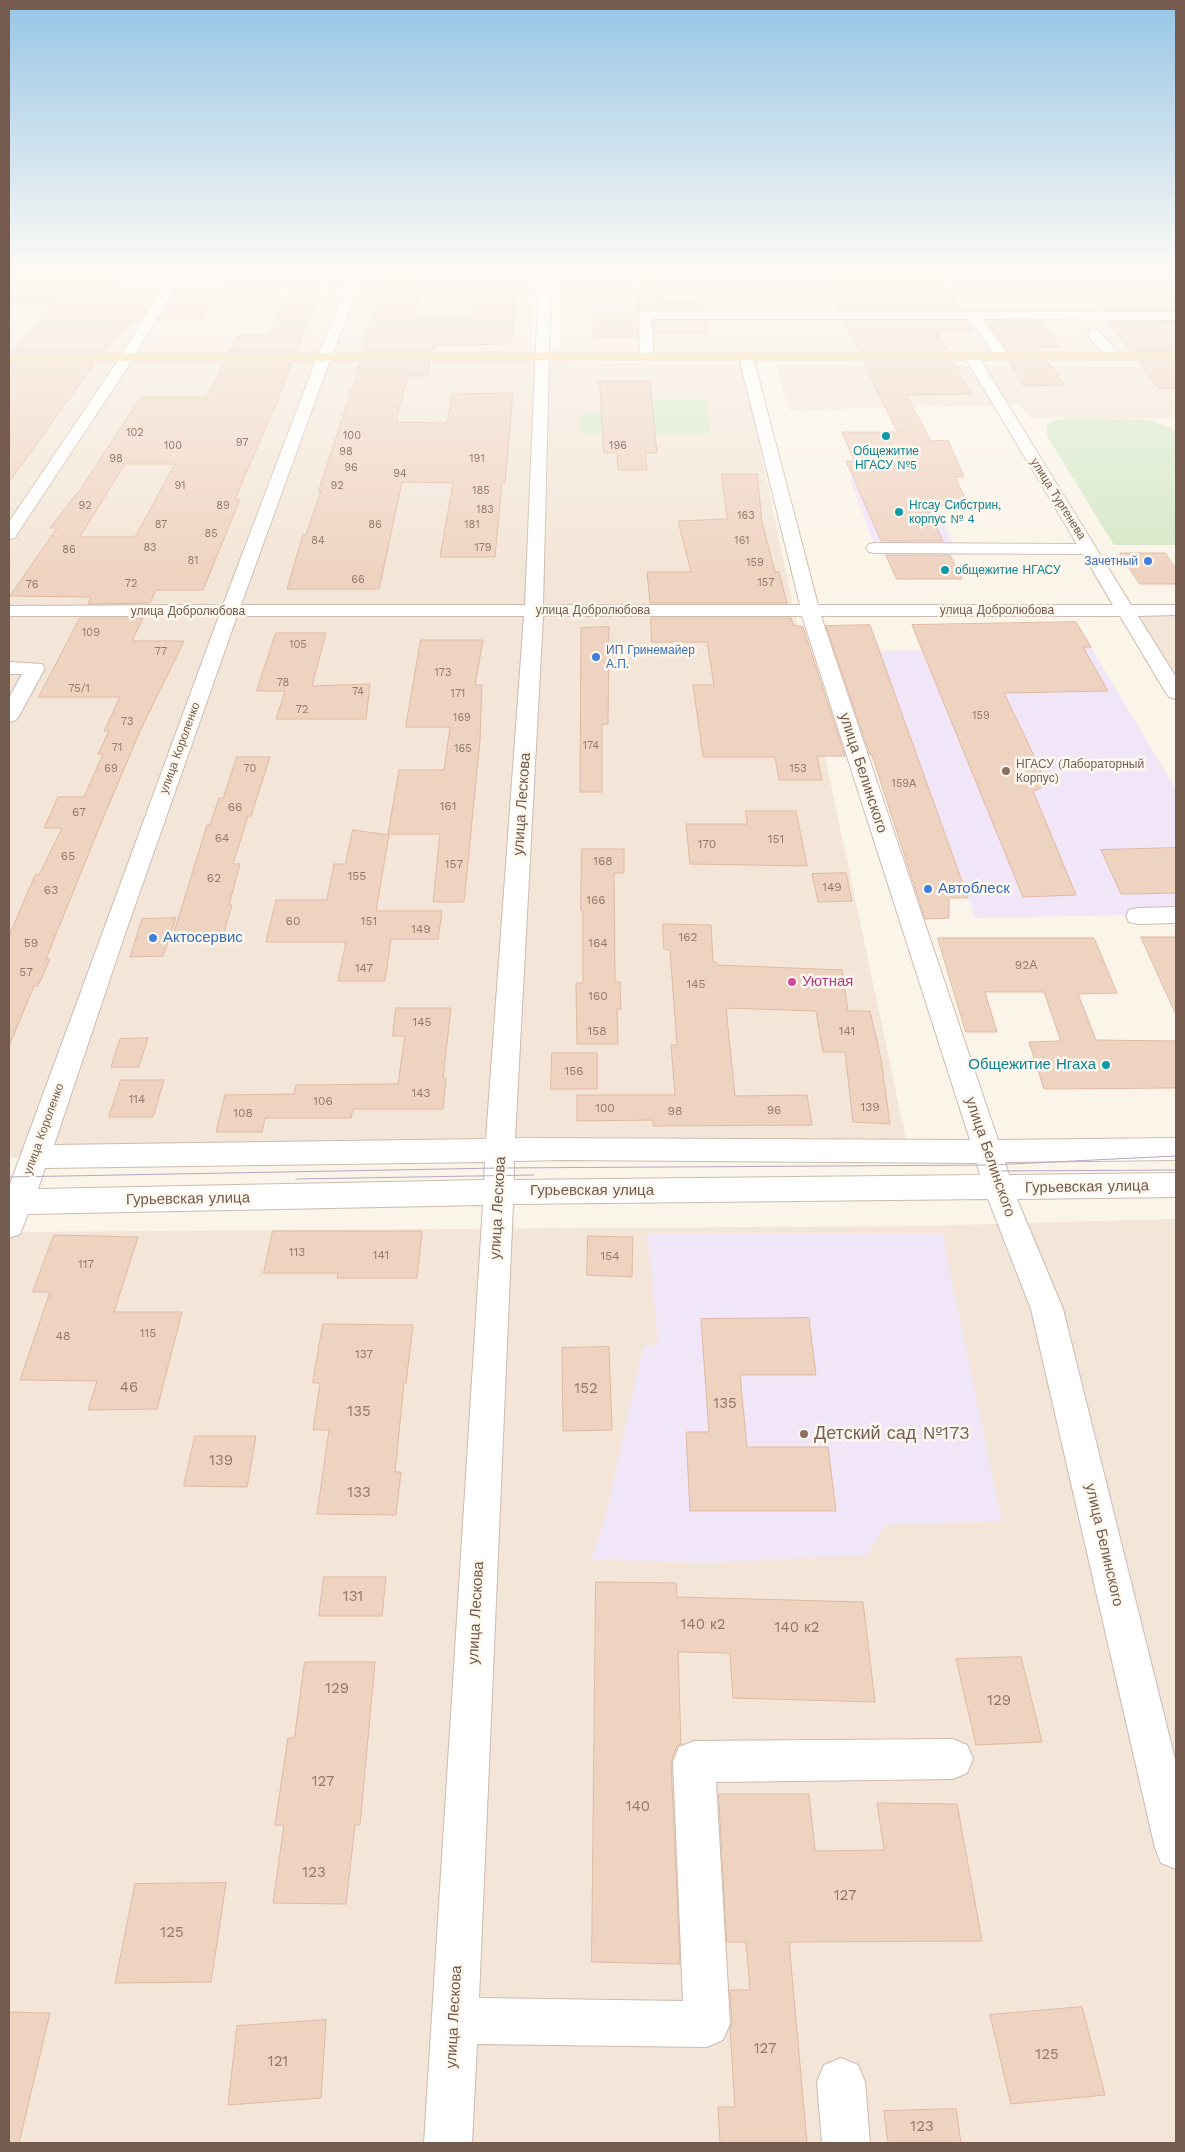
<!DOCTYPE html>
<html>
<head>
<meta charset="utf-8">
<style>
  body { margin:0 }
  #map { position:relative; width:1185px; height:2152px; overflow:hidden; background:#fbf4e8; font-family:"Work Sans",sans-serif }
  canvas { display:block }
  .frame { position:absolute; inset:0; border:10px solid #745b4d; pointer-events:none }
</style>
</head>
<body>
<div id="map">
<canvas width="1185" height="2152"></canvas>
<div class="frame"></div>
</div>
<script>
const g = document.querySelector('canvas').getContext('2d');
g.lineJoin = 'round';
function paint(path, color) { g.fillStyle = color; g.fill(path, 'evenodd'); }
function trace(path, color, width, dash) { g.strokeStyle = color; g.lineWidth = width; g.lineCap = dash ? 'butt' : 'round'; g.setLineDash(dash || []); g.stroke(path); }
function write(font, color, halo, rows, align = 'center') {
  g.font = font + ' "Work Sans",sans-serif'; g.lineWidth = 5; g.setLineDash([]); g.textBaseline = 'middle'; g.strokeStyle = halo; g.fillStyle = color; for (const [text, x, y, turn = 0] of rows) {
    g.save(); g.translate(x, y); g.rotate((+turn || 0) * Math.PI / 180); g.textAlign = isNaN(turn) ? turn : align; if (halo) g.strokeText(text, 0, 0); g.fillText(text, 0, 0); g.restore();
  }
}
paint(new Path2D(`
  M9,273H536L530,362L742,364L910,1158H9Z
  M560,273H1176V350H560Z
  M776,365L1176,366V419L1030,418L1020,405L789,410Z
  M1176,609V693L1126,610Z
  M1176,1219V2143H9V1232L924,1226Z`), '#f3e5d7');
paint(new Path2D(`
  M849,477H926L955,548H875Z
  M1091,647L1176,790V914L975,918L879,651Z
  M647,1233H942L1002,1521L885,1525L867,1555L704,1563L591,1559L604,1522L643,1347L658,1344Z`), '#f1e5f8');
paint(new Path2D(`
  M650,400H705L711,433L581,434V414L651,413Z
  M1070,418L1150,420L1176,430V545H1114L1047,436V426L1051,421Z`), '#d5e8c7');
const building = new Path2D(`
  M65,273H122L114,284H162L141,320H135L104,351H13L54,303H9V287L21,274Z
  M635,273H659L663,303L705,304V309H645L638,313Z
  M388,275H424L412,317H471L477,288H517L511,344L434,345L433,351H364L366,345H363Z
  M822,275H941L960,310L838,309Z
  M294,281H325L296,351H230L237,336H266Z
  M179,284H222L201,320H158Z
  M1086,290H1176V310H1103Z
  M593,313H636L638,337H594Z
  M653,321H707L708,333H654Z
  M844,321H966L972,332H936L946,350H859Z
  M1113,322H1176V350H1130L1109,323H1115Z
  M988,323H1041L1060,347H1037L1039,350H1007Z
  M864,362H953L971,394L906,395L931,441L948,440L964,477H955L969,506H926L943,541H881L846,461H854L842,432H897Z
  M1009,362H1048L1064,385L1024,386Z
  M1139,362H1176V388H1159Z
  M9,363H95L9,482Z
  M224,363H291L283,387L235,499H240L203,590H156L150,603L88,604L91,597L10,596L57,528H50L82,487L141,397H206ZM125,464H175L135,537H80Z
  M361,363H430L427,376H407L396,422L447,423L453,394L513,393L505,483H502L495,557H440L453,483L402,482L379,589H287L303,535H306L321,491H319Z
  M600,381H650L657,453H645L647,470H618L617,453H604Z
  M722,474H757L762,522L775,572H779L787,603H650L647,572H691L678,521L727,519Z
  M1120,553H1165L1176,569V584H1140Z
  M886,555H950L962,579H897Z
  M80,618H143L132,641H184L140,731L99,828L46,959H50L38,986H34L9,1046V936L35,875H39L62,828H44L58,797H84L103,754H98L109,731H104L120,697H39Z
  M651,618H791L793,625L803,627L845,756H817L822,780H779L775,757H703L693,685H714L707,642H652Z
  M1076,622L1091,647H1083L1108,691L1004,693L1048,785L1033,791L1076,895L1023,897L912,625Z
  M870,625L968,898H949V918L925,919L872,755H870L826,626Z
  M609,627L608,724H602V792H580L581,628Z
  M276,633H326L312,686L370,684L366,719H276L285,691H257Z
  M421,640H483L475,685H482L480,740L464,902H433L440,834H388L399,770H444L450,727H406Z
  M237,757H270L251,816H248L233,864H240L229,905H232L222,939H172L207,825H210L219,798H223Z
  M746,811H796L807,866L690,864L686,824H747Z
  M353,830L389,835L376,911H442L438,939H391L385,981H338L346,942H266L276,900H327L334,864H345Z
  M1176,848V893L1128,894H1121L1101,850Z
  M582,849H624V873H614L615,982H620L621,1009H617L618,1044H577L576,983H583V910H581Z
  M846,873L852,901L818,902L812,874Z
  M176,918L163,956L130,957L142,919Z
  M663,924L711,925L713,962H716L717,965L842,970L848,1011H870L881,1059L890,1124L853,1122L845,1052H823L816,1011L726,1008L735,1096L807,1095L812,1125L653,1126V1120L577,1121V1095H675L671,1045H677L670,950L664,949Z
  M1141,937H1176V1014Z
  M938,938H1094L1117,993L1078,994L1096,1040L1176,1041V1088L1044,1089L1029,1042L1061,1041L1044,992H985L997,1032H966Z
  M396,1008H451L443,1078H446L443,1109H353L351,1118H265L262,1132H216L225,1095L294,1094L296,1085L398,1084L405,1036H393Z
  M148,1038L139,1067H111L120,1039Z
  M552,1053H597V1089H551Z
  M121,1080H164L153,1117H109Z
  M273,1231H422L417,1278H337L338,1273H264Z
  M54,1235L138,1237L114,1312H182L157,1409L88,1410L97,1381L20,1380L50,1292H33Z
  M588,1236L633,1237L632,1277L587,1275Z
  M809,1318L816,1375H740L747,1447H828L836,1511H690L686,1432H709L701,1319Z
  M323,1324L413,1325L406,1383H404L395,1472H401L396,1515L317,1514L329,1430H313L320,1383H313Z
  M609,1347L612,1430L563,1431L562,1348Z
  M195,1436H256L247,1487L184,1486Z
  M324,1577H386L382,1616H319Z
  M596,1582L676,1583L677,1597L863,1602L875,1702L733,1698L730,1653L678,1652L681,1744L677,1746L671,1762L680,1964L592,1962Z
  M1021,1657L1042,1742L976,1745L956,1659Z
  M305,1662H375L360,1825H355L346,1904L273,1903L284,1825H275L288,1738H294Z
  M719,1794H809L815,1851L884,1850L877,1803L957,1804L982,1941L789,1942L807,2143H720L718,2107H735L730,2029L732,2024L730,1990H750L746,1942H727Z
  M226,1883L211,1982L115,1983L135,1884Z
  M1082,2007L1105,2095L1011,2104L990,2015Z
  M9,2012L50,2013L19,2143H9Z
  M326,2020L321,2098L228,2105L237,2026Z
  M956,2109L961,2143H888L884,2111Z`);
paint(building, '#efd3c1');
trace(building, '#e1b9a3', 1);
const minor = new Path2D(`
  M171,273H183L135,356L17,534L15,538L9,539V522L121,356Z
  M353,273H365L331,357L241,605H525L539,273H551L543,605H800L739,357L746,353L753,357L818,605H1113L1083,554L875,553L869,552L866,548L869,544L875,543L1077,544L964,356L971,352L978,356L1131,605H1176V615L1138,616L1176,677V699L1169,697L1166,693L1120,616H821L998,1140L1176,1138V1160L1005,1162L1009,1175L1176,1173V1197L1017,1199L1063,1309L1176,1763V1869L1161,1863L1155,1848L1031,1309L988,1199L513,1204L479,1998L683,2001L673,1762L679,1747L694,1741L953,1739L967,1745L973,1759L967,1773L953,1779L716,1782L730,2024L723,2040L707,2047L477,2044L472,2143H424L483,1205L28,1214L20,1234L9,1238V1187L219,616H9V606L223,605L317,357ZM237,616H524L486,1139L54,1145L126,931ZM543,616H802L970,1140L515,1138ZM564,1160L977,1163L980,1175L514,1180V1161ZM485,1162L484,1180L38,1189L45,1168Z
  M645,311L1176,312V320L983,319L1009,356L1002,360L997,359L970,319H651L654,357L647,361L640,357L639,315Z
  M1094,330L1099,331L1118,353L1120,356L1118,359H1108L1089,337L1088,334L1089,331Z
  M9,662L42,664L45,668L19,716L16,720L9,722V698L22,674H9Z
  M1176,907V923L1138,924L1129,922L1126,916L1129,910L1138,908Z
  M841,2058L858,2065L865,2082L870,2143H822L817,2082L824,2065Z`);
const major = new Path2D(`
  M1176,352V360L9,361V353Z`);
trace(minor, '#cdbbaf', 2);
trace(major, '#d8d1cd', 2);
paint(minor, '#fff');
paint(major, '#f6d6a5');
trace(new Path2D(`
  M1001,1171L1176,1170
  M9,1177L499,1168L991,1165L1176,1156
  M296,1179L534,1175`), '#b6a7c5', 1);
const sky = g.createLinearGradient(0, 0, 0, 575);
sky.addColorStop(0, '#97c5e6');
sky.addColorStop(0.47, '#fdfaf5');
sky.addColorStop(1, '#fdfaf500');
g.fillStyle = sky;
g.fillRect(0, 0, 1185, 575);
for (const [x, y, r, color] of [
  [886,436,5,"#0f9aa8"],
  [899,512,5,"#0f9aa8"],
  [1148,561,5,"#3f7fe0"],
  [945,570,5,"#0f9aa8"],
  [596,657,5,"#3f7fe0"],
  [1006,771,5,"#8d6e63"],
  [928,889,5,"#3f7fe0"],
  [153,938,5,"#3f7fe0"],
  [792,982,5,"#d1479c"],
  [1106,1065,5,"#0f9aa8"],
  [804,1434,5,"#8d6e63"]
]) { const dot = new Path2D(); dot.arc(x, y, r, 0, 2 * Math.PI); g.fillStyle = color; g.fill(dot); trace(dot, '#fef8ef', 2); }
write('11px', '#93796a', null, [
  ["102",135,433],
  ["100",352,436],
  ["97",242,443],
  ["100",173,446],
  ["196",618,446],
  ["98",346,452],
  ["98",116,459],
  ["191",477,459],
  ["96",351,468],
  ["94",400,474],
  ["91",180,486],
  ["92",337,486],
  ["185",481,491],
  ["92",85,506],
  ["89",223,506],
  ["183",485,510],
  ["163",746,516],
  ["87",161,525],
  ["86",375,525],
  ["181",472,525],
  ["85",211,534],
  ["84",318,541],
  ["161",742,541],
  ["83",150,548],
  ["179",483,548],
  ["86",69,550],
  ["81",193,561],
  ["159",755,563],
  ["66",358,580],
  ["157",766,583],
  ["72",131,584],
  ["76",32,585],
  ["109",91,633],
  ["105",298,645],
  ["77",161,652],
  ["173",443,673],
  ["78",283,683],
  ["75/1",79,689],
  ["74",358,692],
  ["171",458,694],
  ["72",302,710],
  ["159",981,716],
  ["169",462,718],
  ["73",127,722],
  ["174",591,746],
  ["71",117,748],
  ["165",463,749],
  ["69",111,769],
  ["70",250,769],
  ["153",798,769],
  ["159А",904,784]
]);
write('12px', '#0d838f', '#fef8ef', [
  ["Общежитие",886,451,"center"],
  ["НГАСУ №5",886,465,"center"],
  ["Нгсау Сибстрин,",909,505],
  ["корпус № 4",909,519],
  ["общежитие НГАСУ",955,570]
], 'left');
write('12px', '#745b4d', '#fef8ef', [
  ["улица Тургенева",1058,499,58],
  ["улица Добролюбова",593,610],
  ["улица Добролюбова",997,610],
  ["улица Добролюбова",188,611],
  ["улица Короленко",180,748,-70],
  ["улица Короленко",44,1129,-70]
]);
write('12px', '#366cbe', '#fef8ef', [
  ["Зачетный",1138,561],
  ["ИП Гринемайер",606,650,"left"],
  ["А.П.",606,664,"left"]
], 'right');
write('12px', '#785e54', '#fef8ef', [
  ["НГАСУ (Лабораторный",1016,764],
  ["Корпус)",1016,778]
], 'left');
write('12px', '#93796a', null, [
  ["161",448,806],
  ["66",235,807],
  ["67",79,812],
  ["64",222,838],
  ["151",776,839],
  ["170",707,844],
  ["65",68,856],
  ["168",603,861],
  ["157",454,864],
  ["155",357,876],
  ["62",214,878],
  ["149",832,887],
  ["63",51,890],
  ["166",596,900],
  ["60",293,921],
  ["151",369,921],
  ["149",421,929],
  ["162",688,937],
  ["59",31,943],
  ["164",598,943],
  ["92А",1026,965],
  ["147",364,968],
  ["57",26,972],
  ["145",696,984],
  ["160",598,996],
  ["145",422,1022],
  ["158",597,1031],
  ["141",847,1031],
  ["156",574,1071],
  ["143",421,1093],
  ["114",137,1099],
  ["106",323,1101],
  ["139",870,1107],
  ["100",605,1108],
  ["96",774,1110],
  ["98",675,1111],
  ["108",243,1113],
  ["113",297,1252],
  ["141",381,1255],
  ["154",610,1256],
  ["117",86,1264],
  ["115",148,1333],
  ["48",63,1336],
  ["137",364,1354]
]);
write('15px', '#745b4d', '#fef8ef', [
  ["улица Белинского",863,773,72],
  ["улица Лескова",522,804,-86],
  ["улица Белинского",990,1157,71],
  ["Гурьевская улица",1087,1187,-1],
  ["Гурьевская улица",592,1191],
  ["Гурьевская улица",188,1199,-1],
  ["улица Лескова",498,1208,-87],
  ["улица Белинского",1104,1545,77],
  ["улица Лескова",476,1613,-87],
  ["улица Лескова",454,2017,-87]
]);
write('15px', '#366cbe', '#fef8ef', [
  ["Автоблеск",938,889],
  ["Актосервис",163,938]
], 'left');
write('15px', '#b23c85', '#fef8ef', [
  ["Уютная",802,982]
], 'left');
write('15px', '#0d838f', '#fef8ef', [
  ["Общежитие Нгаха",1096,1065]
], 'right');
write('15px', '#93796a', null, [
  ["46",129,1388],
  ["152",586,1389],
  ["135",725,1404],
  ["135",359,1412],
  ["139",221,1461],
  ["133",359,1493],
  ["131",353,1597],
  ["140 к2",703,1625],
  ["140 к2",797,1628],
  ["129",337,1689],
  ["129",999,1701],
  ["127",323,1782],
  ["140",638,1807],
  ["123",314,1873],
  ["127",845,1896],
  ["125",172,1933],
  ["127",765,2049],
  ["125",1047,2055],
  ["121",278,2062],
  ["123",922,2127]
]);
write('18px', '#785e54', '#fef8ef', [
  ["Детский сад №173",814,1434]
], 'left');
</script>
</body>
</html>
